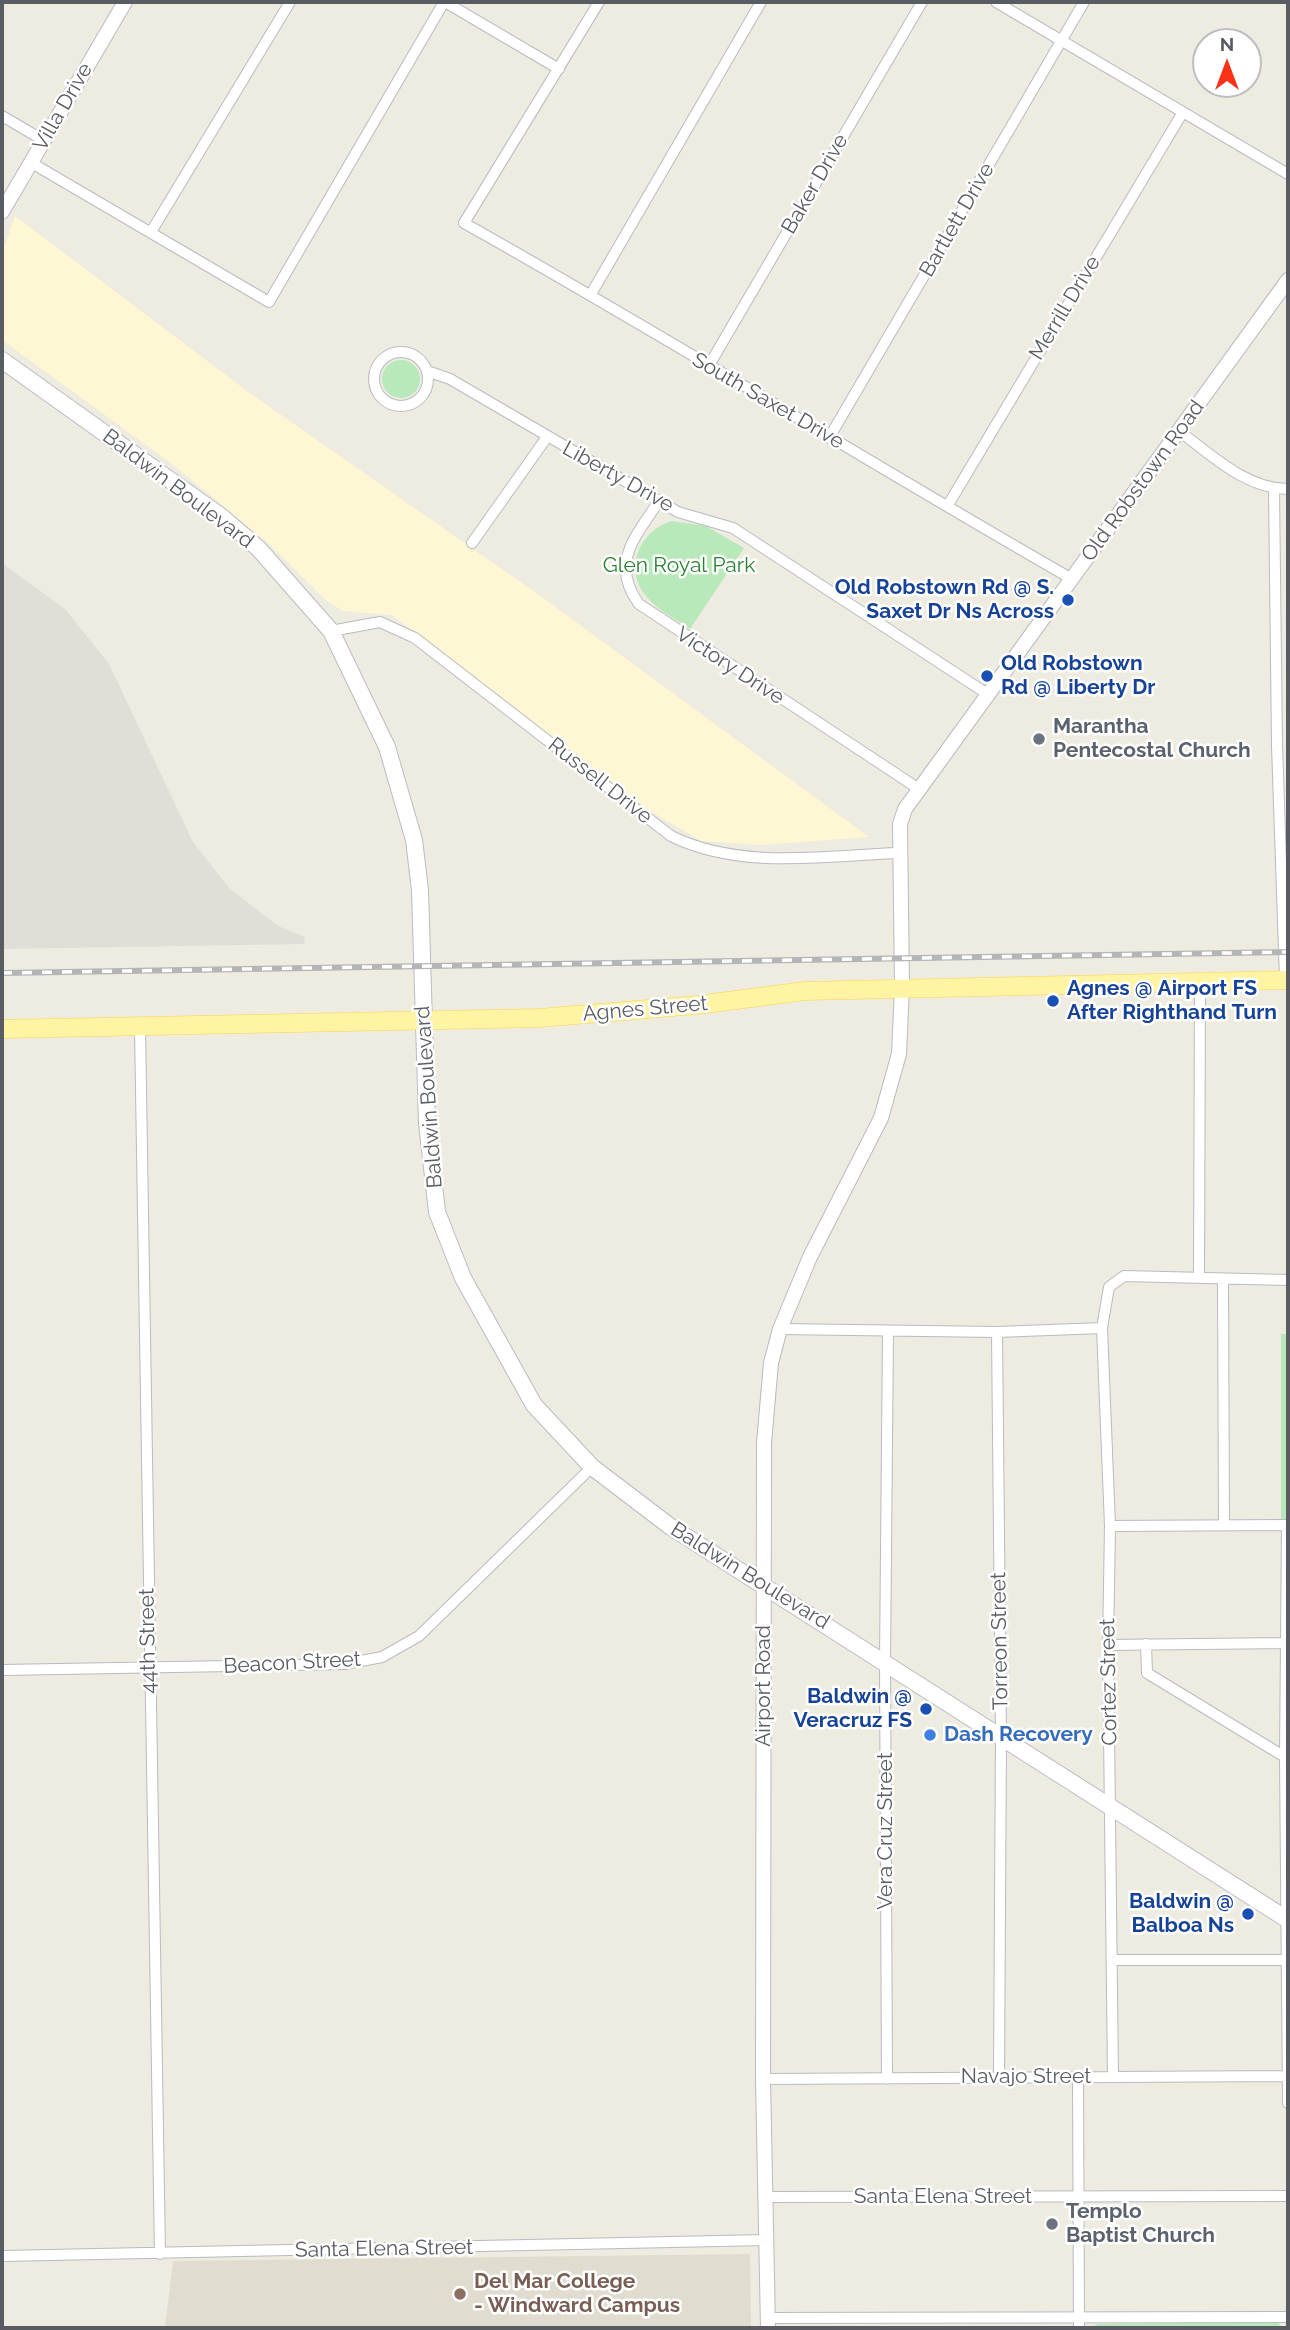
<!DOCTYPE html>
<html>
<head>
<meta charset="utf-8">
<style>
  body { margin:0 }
  #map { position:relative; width:1290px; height:2330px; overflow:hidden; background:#eeebe0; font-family:Raleway,sans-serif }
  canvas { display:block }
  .frame { position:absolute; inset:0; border:4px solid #595d63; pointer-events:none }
  .north { position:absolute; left:1192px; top:28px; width:70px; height:70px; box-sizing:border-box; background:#fff; border:2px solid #bdbec1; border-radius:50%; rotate:0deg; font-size:19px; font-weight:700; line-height:28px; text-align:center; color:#595d63 }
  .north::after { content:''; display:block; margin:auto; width:24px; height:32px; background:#fc3217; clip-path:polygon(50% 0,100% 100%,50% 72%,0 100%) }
</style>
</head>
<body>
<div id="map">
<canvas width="1290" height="2330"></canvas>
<div class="frame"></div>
<div class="north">N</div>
</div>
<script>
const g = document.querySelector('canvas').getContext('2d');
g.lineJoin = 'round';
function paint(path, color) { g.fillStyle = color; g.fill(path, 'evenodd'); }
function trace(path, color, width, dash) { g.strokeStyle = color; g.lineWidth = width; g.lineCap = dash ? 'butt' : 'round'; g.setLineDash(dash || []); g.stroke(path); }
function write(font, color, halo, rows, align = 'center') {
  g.font = font + ' Raleway,sans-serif'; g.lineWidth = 5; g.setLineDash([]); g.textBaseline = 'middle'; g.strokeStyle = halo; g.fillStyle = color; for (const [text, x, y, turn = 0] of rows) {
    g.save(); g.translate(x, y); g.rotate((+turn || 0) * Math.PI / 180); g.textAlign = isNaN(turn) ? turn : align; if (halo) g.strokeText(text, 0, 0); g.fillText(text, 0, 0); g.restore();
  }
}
paint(new Path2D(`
  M15,216L251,394L539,595L869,837L761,845L701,841L650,811L392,615L343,611L327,601L269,544L172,464L2,340V253Z`), '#fff6d3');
paint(new Path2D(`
  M2,563L65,609L109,664L193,842L229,888L278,926L305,937L304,944L2,949Z`), '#e1ded8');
paint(new Path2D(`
  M750,2254L751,2328H165L173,2261Z`), '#e0ddd0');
paint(new Path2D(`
  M382 379a19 19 0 1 1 38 0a19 19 0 1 1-38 0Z
  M672,521L706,526L744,548L690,629C675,619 657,610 646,596C623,568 640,530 672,521Z
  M1281,1334H1288V1519H1281Z
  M1278,2322L1282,2328H1089L1098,2324Z`), '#b9e9ba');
const minor = new Path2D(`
  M445,2L559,69
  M599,2L464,223C669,338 868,462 1072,579
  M996,2L1288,174
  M2,116L43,140
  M30,162L269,302L444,2
  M151,232L290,2
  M591,294L761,2
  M374 379a27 27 0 1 1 54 0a27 27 0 1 1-54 0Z
  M708,367L922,2
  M427,371L450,379L678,512L733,528L986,693
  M1179,431C1212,455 1246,489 1288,489
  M829,438L1084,2
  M1274,489L1277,745L1285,980
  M659,501C636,536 609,563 639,604L919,789
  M948,505L1183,112
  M472,543L547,437
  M331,631L380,622L415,638L671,836C740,870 824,856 898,853
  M140,1028L160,2254
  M1199,1276L1200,983
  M1223,1280L1224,1525
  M780,1329L997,1332L1102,1328
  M997,1332L1001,1736L999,2077
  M1287,1525L1285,1757L1288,2103
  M1110,1526L1288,1525
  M1146,1644L1147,1673L1285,1757
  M1108,1645L1287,1643
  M2,1670L345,1664L382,1657L419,1636L592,1467
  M1112,1960H1287
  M1078,2077L1079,2328
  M1113,2077L1108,1645L1110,1526L1102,1328L1109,1287L1124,1276L1288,1280
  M763,2079L1288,2076
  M887,2079L885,1662L888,1332
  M766,2197L1288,2196
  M2,2256L767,2240
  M767,2318L1288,2317`);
const tertiary = new Path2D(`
  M2,212L125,2
  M768,2328L763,2079L764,1443L771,1363L780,1329L810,1257L881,1118L899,1054L902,988L900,824L905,809L1288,280`);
const secondary = new Path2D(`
  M2,360L222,517L258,548L331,631L387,747L414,840L420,890L427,1123L437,1212L463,1278L534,1405L592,1467L671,1527L1288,1920`);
const primary = new Path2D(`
  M2,1029L539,1018L697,1005L805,991L1288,980`);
trace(minor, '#b8bbc1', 12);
trace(tertiary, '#b8bbc1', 16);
trace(secondary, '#b9bcc4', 18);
trace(primary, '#ffd247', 19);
trace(minor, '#fff', 10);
trace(tertiary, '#fff', 14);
trace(secondary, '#fff', 16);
trace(primary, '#fff4a3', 18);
const rail = new Path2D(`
  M2,973L1288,952`);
trace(rail, '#b4b5b6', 6);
trace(rail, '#fff', 3.5, [10]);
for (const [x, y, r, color] of [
  [1068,600,7,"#1a4fb4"],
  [987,676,7,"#1a4fb4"],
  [1039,739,7,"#6b7280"],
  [1053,1001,7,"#1a4fb4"],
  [926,1709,7,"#1a4fb4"],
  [930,1735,7,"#3f7fe0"],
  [1248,1914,7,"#1a4fb4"],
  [1052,2224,7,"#6b7280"],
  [460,2294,7,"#8d6e63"]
]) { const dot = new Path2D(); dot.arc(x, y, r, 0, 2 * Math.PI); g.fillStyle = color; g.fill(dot); trace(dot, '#fff', 2.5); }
write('21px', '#595d63', '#fff', [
  ["Villa Drive",63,107,-60],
  ["Baker Drive",815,184,-60],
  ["Bartlett Drive",957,220,-60],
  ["Merrill Drive",1065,308,-59],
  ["South Saxet Drive",768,401,30],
  ["Liberty Drive",618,477,29],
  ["Old Robstown Road",1143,481,-54],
  ["Baldwin Boulevard",178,489,37],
  ["Victory Drive",730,666,33],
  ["Russell Drive",600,781,38],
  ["Agnes Street",645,1009,-5],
  ["Baldwin Boulevard",429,1097,-94],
  ["Baldwin Boulevard",750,1576,32],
  ["44th Street",148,1641,-91],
  ["Torreon Street",1000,1641,-91],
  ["Beacon Street",292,1663,-3],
  ["Cortez Street",1109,1682,-91],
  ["Airport Road",764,1686,-90],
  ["Vera Cruz Street",886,1831,-90],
  ["Navajo Street",1026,2077],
  ["Santa Elena Street",943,2197],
  ["Santa Elena Street",384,2249,-1]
]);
write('21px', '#2a8231', '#fff', [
  ["Glen Royal Park",679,566]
]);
write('bold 21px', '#164399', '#fff', [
  ["Old Robstown Rd @ S.",1054,588],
  ["Saxet Dr Ns Across",1054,612],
  ["Old Robstown",1001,664,"left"],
  ["Rd @ Liberty Dr",1001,688,"left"],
  ["Agnes @ Airport FS",1067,989,"left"],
  ["After Righthand Turn",1067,1013,"left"],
  ["Baldwin @",912,1697],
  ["Veracruz FS",912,1721],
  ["Baldwin @",1234,1902],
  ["Balboa Ns",1234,1926]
], 'right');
write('bold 21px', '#5b616d', '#fff', [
  ["Marantha",1053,727],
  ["Pentecostal Church",1053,751],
  ["Templo",1066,2212],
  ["Baptist Church",1066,2236]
], 'left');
write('bold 21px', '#366cbe', '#fff', [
  ["Dash Recovery",944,1735]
], 'left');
write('bold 21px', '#785e54', '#fff', [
  ["Del Mar College",474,2282],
  ["- Windward Campus",474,2306]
], 'left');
</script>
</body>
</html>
